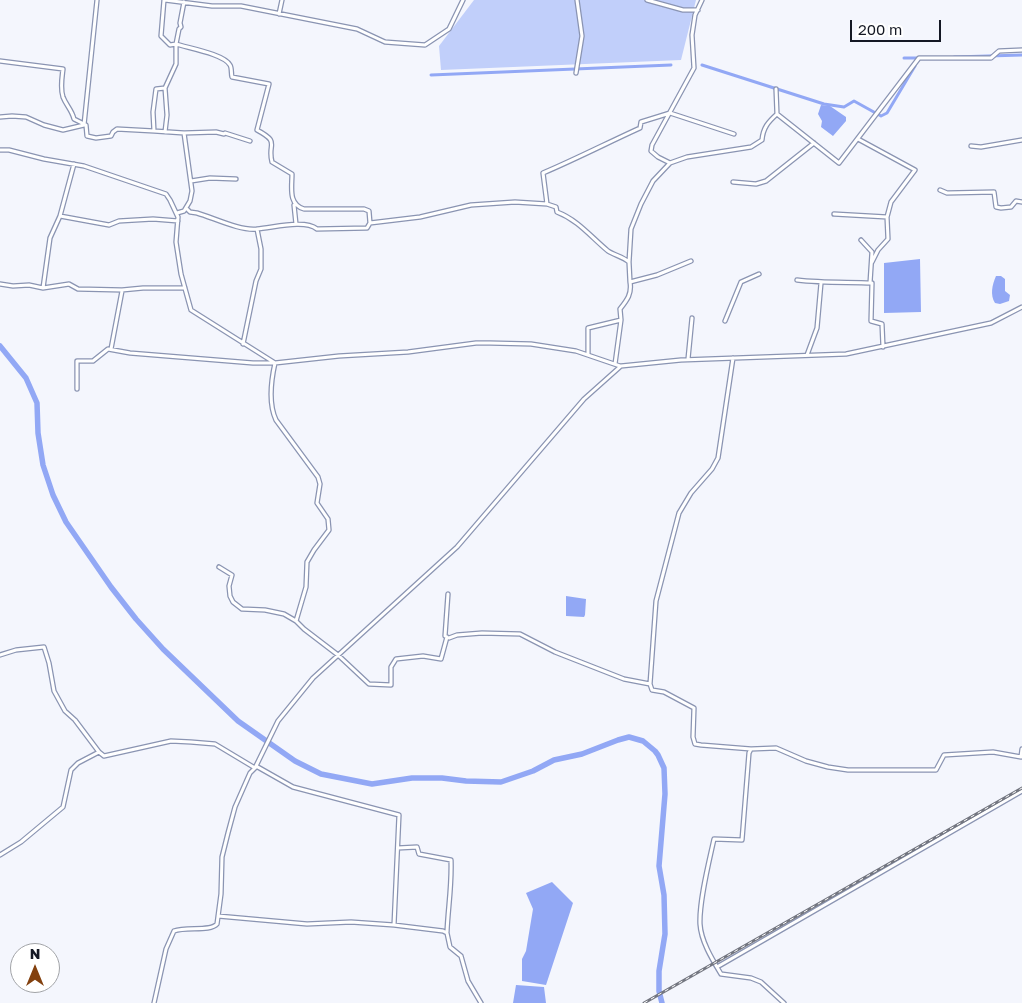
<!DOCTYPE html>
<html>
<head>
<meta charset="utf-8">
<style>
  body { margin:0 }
  #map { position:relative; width:1022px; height:1003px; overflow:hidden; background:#f4f6fd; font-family:"Golos Text",sans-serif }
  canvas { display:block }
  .north { position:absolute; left:10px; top:943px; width:50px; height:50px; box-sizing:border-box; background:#fff; border:1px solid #a1a3a7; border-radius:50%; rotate:0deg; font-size:14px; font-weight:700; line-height:20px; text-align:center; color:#141824 }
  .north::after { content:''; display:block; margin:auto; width:18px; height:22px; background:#83410f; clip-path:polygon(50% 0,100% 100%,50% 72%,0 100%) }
  .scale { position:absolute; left:850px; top:20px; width:91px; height:22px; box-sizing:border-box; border:2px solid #141824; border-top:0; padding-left:6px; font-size:15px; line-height:18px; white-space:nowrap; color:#141824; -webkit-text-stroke:4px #fff; paint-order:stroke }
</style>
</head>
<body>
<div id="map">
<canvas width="1022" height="1003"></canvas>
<div class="north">N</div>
<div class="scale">200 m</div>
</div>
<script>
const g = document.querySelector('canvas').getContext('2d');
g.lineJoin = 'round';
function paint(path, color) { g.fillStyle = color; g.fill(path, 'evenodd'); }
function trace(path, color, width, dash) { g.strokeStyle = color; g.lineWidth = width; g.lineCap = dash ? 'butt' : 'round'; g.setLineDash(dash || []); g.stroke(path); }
paint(new Path2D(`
  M474,0H696L681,60L441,70L439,46Z`), '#c1cffa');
paint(new Path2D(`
  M821,105L830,106L846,117V121L833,136L821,127L822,121L818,114Z
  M920,259L921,312L884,313V263Z
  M996,276H1001L1005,279V291L1010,295L1009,301L1000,304L995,303C990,295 992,285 996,276Z
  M566,596L586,599L585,615L584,617L566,616Z
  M552,882L573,903L546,985L522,981V959L526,951L533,909L526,893Z
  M516,985L544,987L546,1003H513Z`), '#92a8f5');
trace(new Path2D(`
  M954,57L1022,55
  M904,58H921
  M702,65L824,104L844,107L854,101L881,116L887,113L915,66
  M431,75L671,65`), '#92a8f5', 3);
trace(new Path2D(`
  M0,346L26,378L37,403L38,433L43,465L53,495L66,522L111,587L136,619L163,649L238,721L295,761L321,774L372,784L412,778H442L466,781L501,782L533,771L554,760L582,754L618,740L629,737L643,741L655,751L658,755L664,768L665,794L659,866L664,895L665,934L659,971V991L662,1003`), '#92a8f5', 5.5);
const street = new Path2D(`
  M165,0L212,6H241L357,29L385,42L425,45L449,29L463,0
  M647,0L683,10H698
  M702,0L695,15L692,35L694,68L652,145L651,151L658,157L670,163L687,157L751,147L762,140C763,128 768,122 777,114L776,89
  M184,2L180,23L181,27L179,29L176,44C188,48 224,54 230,65C232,68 231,74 232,77L269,84L257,130C281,143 267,143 272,162L292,174C292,188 288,204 304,209H364L369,211L370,223L420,217L471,205L515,202L547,204L543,173C576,159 607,143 640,128L641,122L670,113L734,134
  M279,14L282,0
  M0,61L63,69C62,78 60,88 63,97C66,105 72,110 74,119L86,125L87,136L96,138L111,136L113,132L117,129L154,131L153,112L156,89L165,88L176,64V44L170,45L161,36L164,0
  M576,73L582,36L577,0
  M777,114L839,163L919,58H991L999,51L1022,50
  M0,117L12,116L26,117L44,125L63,130L84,125L97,0
  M154,131L184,133L192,191L190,201L184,211L177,213
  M165,132L167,115L165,88
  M184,133L216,132L224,134L225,133L250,141
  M858,139L915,170L891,202L887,217L888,239L878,250L872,262
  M971,146L981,147L1022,140
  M0,150H9L44,159L84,166L166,194L170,200L178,217L176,242L181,274L191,310L275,363L339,356L408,352L476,343H490L531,344L576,351L620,366
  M74,164L60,216L109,225L119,221L153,219L178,221
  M191,181L210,178L236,179
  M733,182L756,184L766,181L814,143
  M940,190L947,193L994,192L996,207L1001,208L1011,207L1016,201L1022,202
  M547,204L556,207L557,212C578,220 591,237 608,251C614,255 623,257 629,262L630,282
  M294,205L296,224
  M186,208L190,212L197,213C214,218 240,231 257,229C273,228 304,219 317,229L367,228L370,223
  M834,214L887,217
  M861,240L872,252L870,283
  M629,262L631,229L641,204L653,181L670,163
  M797,280C822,283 846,282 872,283L871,321L882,324L883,347
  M0,284L13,286L29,285L43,288L69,284L78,289L122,290L143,288H185
  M43,288L50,238L60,216
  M725,321L741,282L759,274
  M243,344L256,281L261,269V249L257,229
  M111,349L122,291
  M588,355V328L621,320L620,309C627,300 632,294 630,282L657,275L691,261
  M807,355L817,328L821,283
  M733,358L718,458L712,469L691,493L679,513L656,601L650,684L652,690L664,692L694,708L693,737L695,744L701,745L751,749
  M688,359L692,318
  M615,364L621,320
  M77,389V361H93L108,349L130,353L253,363H275C271,381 268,403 276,420L318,477L320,484L317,503L328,519L329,530L314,550L307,562L306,587L296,621L304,629L338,655L369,684L391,685V667L396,659L423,656L441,659L447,637
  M219,567L232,575L229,586L230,596L233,602L242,609L265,610L284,614L296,621
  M448,594L445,636L449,638L457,635L482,633L520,634L555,652L624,679L650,684
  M0,655L16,650L44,647L49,663L54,691L65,711L75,720L99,752L104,756L171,741L191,742L215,744L255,768
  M256,766L293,787L399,815L394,925
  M398,848L417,847L419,854L451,860C452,885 448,908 447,932
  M0,855L21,842L63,807L71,770L78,763L99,752
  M218,916L307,924L351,922L394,925L443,931L447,933L450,947L461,956L468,981L481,1003
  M717,967L1022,791
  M154,1003L166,949L174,931C186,926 210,932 217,924L221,894L222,857L228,833L235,807L250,773L255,768L278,721L313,678L457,547L584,399L621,366L681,360L846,354L991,323L1022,307
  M784,1003L761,982L751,978L721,974C712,959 701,941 700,924C699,901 709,862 714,839L742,840L749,753L751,749L776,748L806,761L828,767L848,770H936L944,755L993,752L1021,757L1022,749`);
trace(street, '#8a94b2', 5.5);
trace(street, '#fff', 3);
const rail = new Path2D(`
  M644,1003L1022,788`);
trace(rail, '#737680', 3);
trace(rail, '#fff', 1, [4]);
</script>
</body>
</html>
